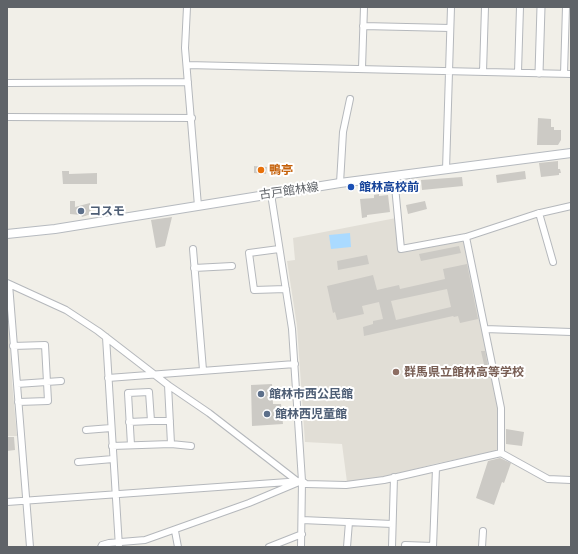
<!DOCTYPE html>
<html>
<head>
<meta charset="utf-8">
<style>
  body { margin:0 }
  #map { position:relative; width:578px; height:554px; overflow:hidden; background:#f1efe8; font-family:"Public Sans",sans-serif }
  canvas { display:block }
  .frame { position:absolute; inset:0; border:8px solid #5f6368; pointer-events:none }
</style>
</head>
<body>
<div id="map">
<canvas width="578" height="554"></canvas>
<div class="frame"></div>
</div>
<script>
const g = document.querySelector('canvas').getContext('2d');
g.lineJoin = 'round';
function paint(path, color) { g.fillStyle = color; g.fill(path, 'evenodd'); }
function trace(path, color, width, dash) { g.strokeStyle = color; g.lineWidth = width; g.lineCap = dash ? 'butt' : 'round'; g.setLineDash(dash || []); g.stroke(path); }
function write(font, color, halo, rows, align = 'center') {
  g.font = font + ' "Public Sans","Noto Sans JP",sans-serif'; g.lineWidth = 4; g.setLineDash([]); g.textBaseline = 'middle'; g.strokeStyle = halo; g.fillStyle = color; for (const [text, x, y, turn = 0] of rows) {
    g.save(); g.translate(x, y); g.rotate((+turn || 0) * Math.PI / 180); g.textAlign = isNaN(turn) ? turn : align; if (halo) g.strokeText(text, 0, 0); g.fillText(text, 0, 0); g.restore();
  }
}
paint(new Path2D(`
  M396,218L399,252L461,239L464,241L502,418L498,448L495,451L434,464L370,481L347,482L342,444L305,442L297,326L287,261L295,260L293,238Z
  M7,292L12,382L17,436H7Z`), '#e1ded6');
paint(new Path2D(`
  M350,233L351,247L331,249L329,235Z`), '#aadaff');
paint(new Path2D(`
  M538,118L551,119V127H554V130H561V140L558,145H537Z
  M558,161V169H560L561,173H559V175L541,177L539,163Z
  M254,166L267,167L266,174L254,173Z
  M62,171H69V174L97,173V184H63Z
  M525,171L526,179L497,183L496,175Z
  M462,177L463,186L422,190L421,180Z
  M379,194V196L388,195L390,212L367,215V217L362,218L360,199L374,198V195Z
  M70,201H75V207L90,203L91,214L82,217L81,215L70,214Z
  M425,201L427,209L408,214L406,205Z
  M172,217L165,246L156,248L151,220Z
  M459,246L461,253L421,261L419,254Z
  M367,255L369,264L338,270L337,261Z
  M467,264L478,319L460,323L458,316L454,317L453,316L364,336L363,327L373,324V321L383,319L379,302L362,306L364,314L337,320L335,312L333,313L327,286L373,275L377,290L399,285L400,289L445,279L443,269ZM447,289L451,307L396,320L391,301Z
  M481,351H485L490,378H487Z
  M272,384L273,404H281L283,424L252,426L251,385Z
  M506,429L524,432L522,446L506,444Z
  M7,437H14L15,450L7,451Z
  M500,458L511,463L504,483L502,482L494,505L476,498L488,461Z`), '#cccac5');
const minor = new Path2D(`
  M187,7L185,48L198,206
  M363,26L450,28
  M187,65L571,74
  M362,68L364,7
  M483,72L485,7
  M518,72L520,7
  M564,74L566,7
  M7,83L188,82
  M7,117L192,118
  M446,170L451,7
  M394,176L401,249L466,237L536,214L571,206
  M340,183L343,132L350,99
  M271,194L292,329L302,481L301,547
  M539,213L553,262
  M466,237L501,408V453
  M193,249L203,370
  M279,249L249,253L254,290L286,289
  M194,268L232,266
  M7,283L66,310L98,331L168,385L209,413L297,481
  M9,284L30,547
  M485,329L571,332
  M106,337L119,547
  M13,346L45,345L48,401L18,402
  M108,378L295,364
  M17,384L61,381
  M168,385L171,444
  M129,422L151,421
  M86,430L111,428
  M131,445L128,393L149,392L151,421H170
  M112,446L171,444L191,446
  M78,462L113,459
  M7,502L302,481L306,484L346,485L384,480L501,453L548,479L571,480
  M302,520L392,524
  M175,531L178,547
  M405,545L433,546
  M101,547L102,545L109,543L145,540L249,503L299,482
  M269,547L302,534
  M347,547L349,522
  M392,547L394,477
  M433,547L436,468
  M482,547L483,531`);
const tertiary = new Path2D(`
  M539,73L541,7`);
const secondary = new Path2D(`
  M7,234L55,229L340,183L571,153`);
trace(minor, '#b5b8bc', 8);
trace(tertiary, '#b5b8bc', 9);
trace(secondary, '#b6babf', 10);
trace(minor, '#fff', 6);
trace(tertiary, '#fff', 7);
trace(secondary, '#fff', 8);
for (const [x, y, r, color] of [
  [261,170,4,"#e8710a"],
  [351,187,4,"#1a4fb4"],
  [81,211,4,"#5c6f8a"],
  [396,372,4,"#8d6e63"],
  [261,394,4,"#5c6f8a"],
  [267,414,4,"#5c6f8a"]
]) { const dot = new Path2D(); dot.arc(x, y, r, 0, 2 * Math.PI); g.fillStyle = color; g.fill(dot); trace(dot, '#fff', 1.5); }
write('bold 12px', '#c56008', '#fff', [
  ["鴨亭",269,170]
], 'left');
write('bold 12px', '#164399', '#fff', [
  ["館林高校前",359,187]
], 'left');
write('12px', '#5f6368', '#fff', [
  ["古戸館林線",289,191,-8]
]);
write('bold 12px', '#4e5e75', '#fff', [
  ["コスモ",89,211],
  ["館林市西公民館",269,394],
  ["館林西児童館",275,414]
], 'left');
write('bold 12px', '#785e54', '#fff', [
  ["群馬県立館林高等学校",404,372]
], 'left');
</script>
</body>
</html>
